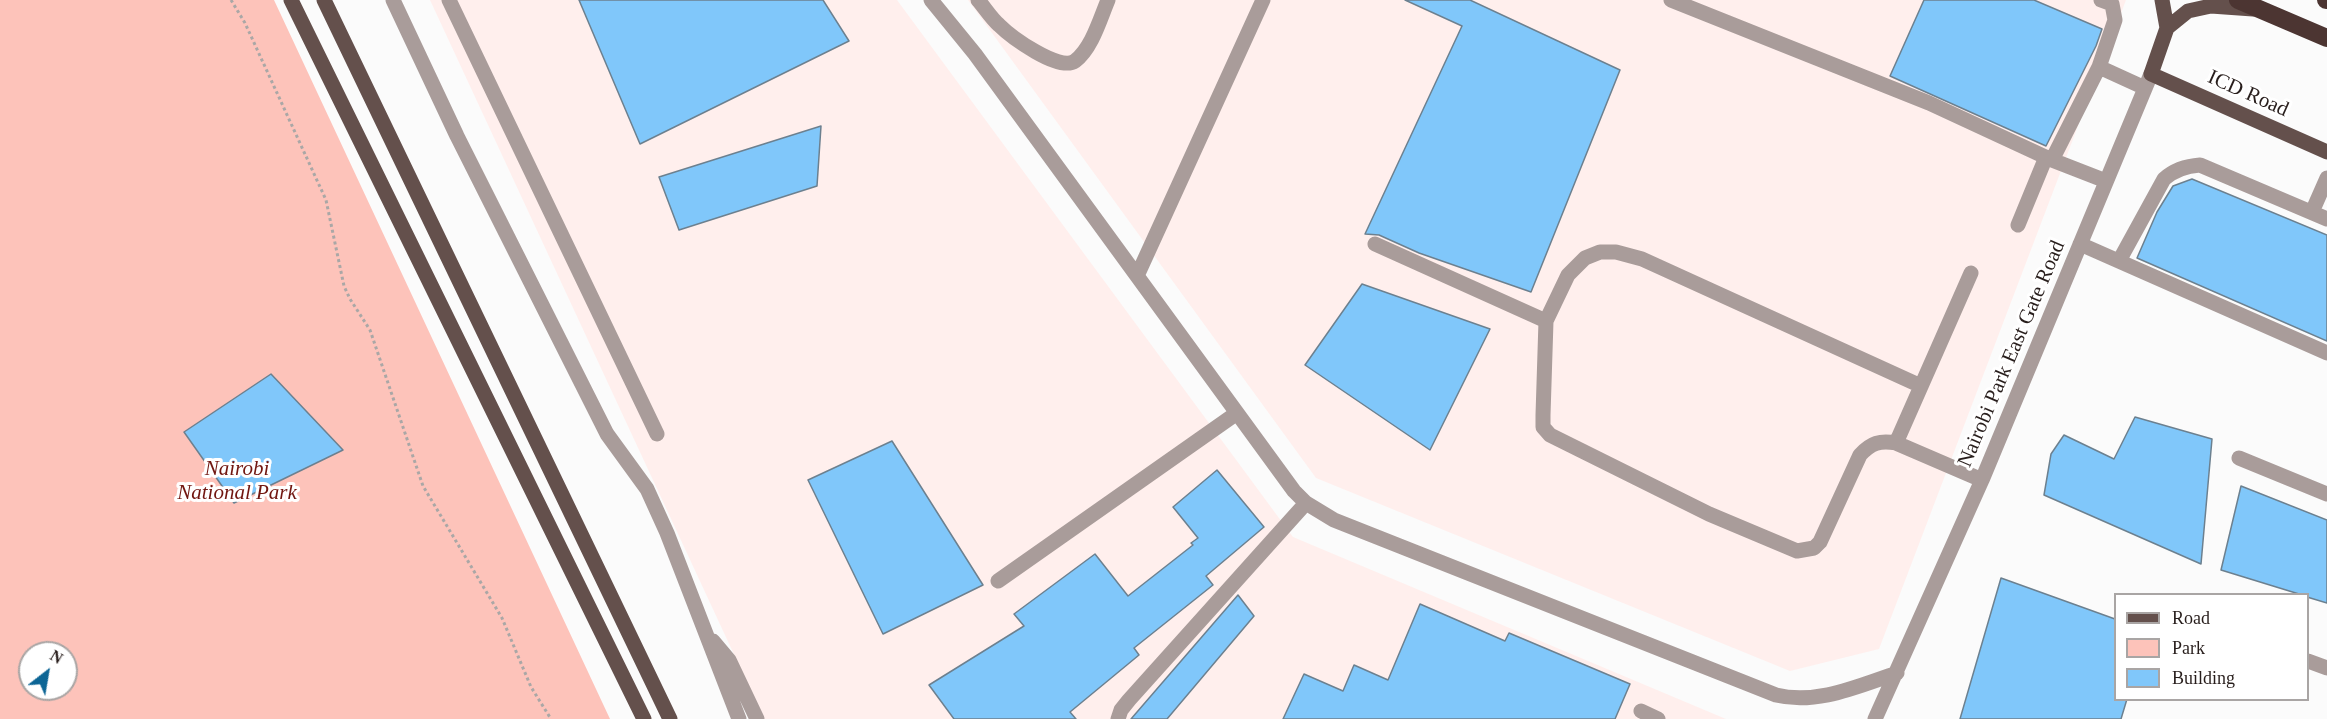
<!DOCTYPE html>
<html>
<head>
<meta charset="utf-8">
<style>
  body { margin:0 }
  #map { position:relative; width:2327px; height:719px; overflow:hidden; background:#fbfbfb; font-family:"Times New Roman",serif }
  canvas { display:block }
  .legend { position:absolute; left:2114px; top:593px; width:195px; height:108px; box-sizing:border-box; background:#fff; border:2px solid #a9a5a4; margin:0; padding:8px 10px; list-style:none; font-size:18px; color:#281e1c }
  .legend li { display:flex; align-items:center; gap:12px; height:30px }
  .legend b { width:30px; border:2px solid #a9a5a4 }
  .north { position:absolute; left:18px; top:641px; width:60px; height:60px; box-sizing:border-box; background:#fff; border:2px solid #a9a5a4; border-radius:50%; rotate:31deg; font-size:16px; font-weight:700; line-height:24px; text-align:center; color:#281e1c }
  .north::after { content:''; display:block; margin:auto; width:21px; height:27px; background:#0c6595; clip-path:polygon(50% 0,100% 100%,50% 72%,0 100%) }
</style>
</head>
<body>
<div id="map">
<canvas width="2327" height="719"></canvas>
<ul class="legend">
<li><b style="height:8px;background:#64504c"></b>Road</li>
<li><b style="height:16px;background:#fdc3ba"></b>Park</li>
<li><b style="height:16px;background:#80c7fa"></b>Building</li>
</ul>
<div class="north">N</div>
</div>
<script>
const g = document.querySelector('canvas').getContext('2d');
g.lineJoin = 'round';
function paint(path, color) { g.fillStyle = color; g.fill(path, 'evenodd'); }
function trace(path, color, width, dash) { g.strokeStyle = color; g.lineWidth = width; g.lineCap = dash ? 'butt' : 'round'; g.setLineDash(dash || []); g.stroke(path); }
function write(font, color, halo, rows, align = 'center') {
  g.font = font + ' "Times New Roman",serif'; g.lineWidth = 6; g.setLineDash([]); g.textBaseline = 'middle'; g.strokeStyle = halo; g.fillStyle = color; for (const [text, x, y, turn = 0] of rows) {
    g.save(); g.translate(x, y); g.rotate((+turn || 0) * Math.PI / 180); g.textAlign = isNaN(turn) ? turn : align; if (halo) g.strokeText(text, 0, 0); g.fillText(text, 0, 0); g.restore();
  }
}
paint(new Path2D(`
  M430,0H897L1293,537L1726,719H764Z
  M968,0H2126L1879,649L1790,671L1316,478Z`), '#ffefed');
paint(new Path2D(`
  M0,0H274L610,719H0ZM30,653H66V689H30Z`), '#fdc3ba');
const building = new Path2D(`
  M579,0H823L849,41L640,144Z
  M1405,0H1470L1620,70L1531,292L1419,253L1379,235L1365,234L1462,26Z
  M1924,0H2034L2102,29L2096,46L2046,146L1890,76Z
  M821,126L817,186L679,230L659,177Z
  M2192,179L2327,235V341L2137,258L2157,212L2173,186Z
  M1362,284L1490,329L1430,450L1305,365Z
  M271,374L343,450L234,503L184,432Z
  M2135,417L2212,439L2201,564L2044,495L2051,454L2064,435L2114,459Z
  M892,441L983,585L883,634L808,480Z
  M1217,470L1264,527L1206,576L1213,585L1134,648L1139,655L1070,712L1076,719H954L929,685L1024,626L1014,614L1095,554L1128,596L1193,545L1191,543L1198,538L1173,507Z
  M2241,486L2327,520V603L2307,597V594H2299L2221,570Z
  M2001,578L2115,619V699H2127L2121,719H1960Z
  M1238,595L1254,616L1167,719H1131Z
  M1420,604L1505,641L1509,633L1630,684L1615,719H1283L1304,674L1343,691L1354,665L1388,680Z`);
paint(building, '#80c7fa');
trace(building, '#6c808f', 1.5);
trace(new Path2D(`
  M231,0L245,23L326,200L344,286L350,299L370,330L423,486L502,618L531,687L551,719`), '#aaa7a6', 3, [3, 3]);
trace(new Path2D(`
  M393,0L457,136L607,434L647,489L667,533L739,719
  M449,0L657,434
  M931,0L975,54L1294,491L1306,503L1334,520L1776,695C1817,705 1858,686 1897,673
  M978,0C985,8 991,18 999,25C1011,37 1059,72 1075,61C1092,48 1100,19 1108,0
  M1671,0L1929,103L2052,160L2099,67
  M2101,0L2112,4L2115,20L2099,67L2145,88
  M2052,160L2106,181
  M2312,212L2327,178
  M2018,225L2046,157
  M1375,244L1546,321
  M2080,244L2327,353
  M2119,261L2164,179C2174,170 2186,166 2200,165L2327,219
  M1137,276L1263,0
  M1921,386L1642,259L1616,252H1600L1585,258L1568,275L1546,321L1543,415V427L1550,435L1709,514L1797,551L1814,548L1820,542L1860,455C1871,443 1880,440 1896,443L1982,480
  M1896,443L1971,273
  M2239,458L2327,494
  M998,581L1237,413
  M713,641L729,660L757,719
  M2308,661L2327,668
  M1641,711L1658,719
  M1118,719L1121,710L1129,700L1306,503
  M1875,719L1982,480L2151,74`), '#a99c9a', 15);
trace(new Path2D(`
  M291,0L644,719
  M324,0L670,719
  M2162,0L2167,28L2151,74L2327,152
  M2167,28L2188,11L2211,6L2253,9`), '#64504c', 15);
trace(new Path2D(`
  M2238,0L2327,38
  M2326,0H2327`), '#4c3532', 18);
write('21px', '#281e1c', '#fff', [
  ["ICD Road",2248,94,24],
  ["Nairobi Park East Gate Road",2012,354,-67]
]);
write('italic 21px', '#711610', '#fff', [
  ["Nairobi",237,469],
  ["National Park",237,493]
]);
</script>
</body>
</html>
